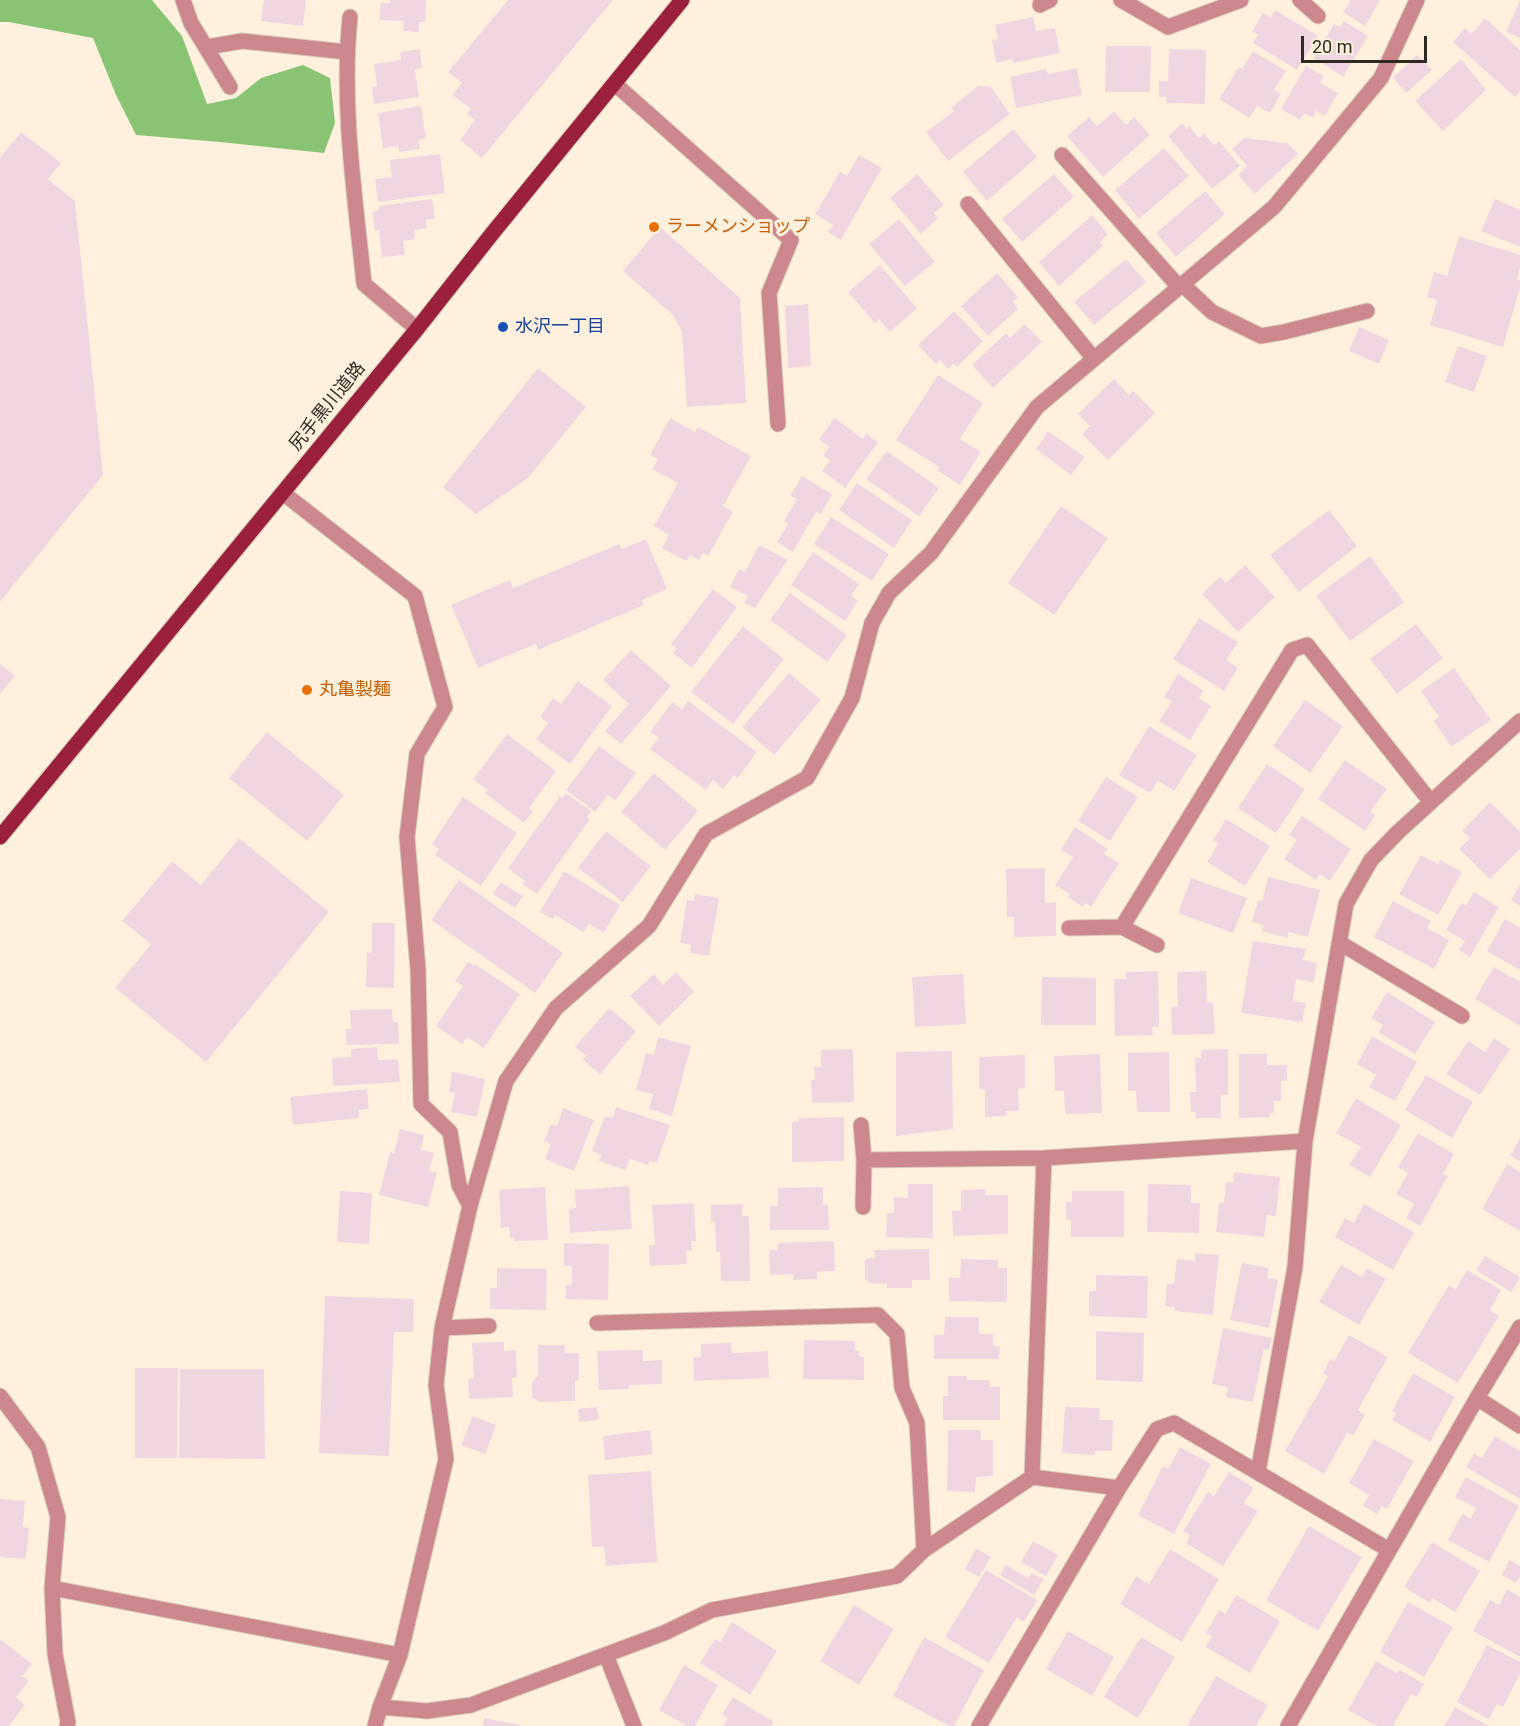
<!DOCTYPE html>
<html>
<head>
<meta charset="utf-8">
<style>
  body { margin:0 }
  #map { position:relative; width:1520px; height:1726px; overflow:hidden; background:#fff1dd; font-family:Roboto,sans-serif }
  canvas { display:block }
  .scale { position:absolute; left:1301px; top:36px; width:126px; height:27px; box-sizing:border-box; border:3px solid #2e2921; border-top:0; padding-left:8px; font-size:18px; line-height:21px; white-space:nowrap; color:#2e2921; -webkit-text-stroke:4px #fff1dd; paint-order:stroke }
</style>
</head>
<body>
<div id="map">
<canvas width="1520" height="1726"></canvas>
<div class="scale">20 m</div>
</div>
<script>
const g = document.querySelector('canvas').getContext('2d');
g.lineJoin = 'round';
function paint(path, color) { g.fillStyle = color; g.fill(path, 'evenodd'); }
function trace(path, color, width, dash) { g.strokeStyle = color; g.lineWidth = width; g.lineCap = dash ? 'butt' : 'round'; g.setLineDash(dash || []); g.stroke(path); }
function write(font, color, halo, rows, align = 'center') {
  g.font = font + ' Roboto,"Noto Sans JP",sans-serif'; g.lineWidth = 6; g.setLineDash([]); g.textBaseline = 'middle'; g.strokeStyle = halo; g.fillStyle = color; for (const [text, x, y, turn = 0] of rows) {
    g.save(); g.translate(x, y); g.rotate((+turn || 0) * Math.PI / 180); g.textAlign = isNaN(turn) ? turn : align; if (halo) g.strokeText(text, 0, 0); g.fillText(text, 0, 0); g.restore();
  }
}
paint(new Path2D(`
  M0,0H152L182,36L207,104L236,98L261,78L303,65L330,78L335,123L324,153L220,142L136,135L116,95L93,38L9,22H0Z`), '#88c473');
paint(new Path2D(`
  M264,0H306L303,26L261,21Z
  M390,0H426L425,22H419V32L403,31L404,21L379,20L381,3H390Z
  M508,0H613L482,158L460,140L475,120L467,114L471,109L452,95L462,83L448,72Z
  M1351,0H1380L1365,26L1343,12Z
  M1520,0V38L1506,32Z
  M1275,10L1318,36L1297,70L1253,43L1258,35L1252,31L1263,13L1271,17Z
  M1033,17L1036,31L1055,28L1060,53L1013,63L1012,59L996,63L992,40L998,39L995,25Z
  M1485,18L1520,50V92L1515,97L1453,42L1465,28L1471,34Z
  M1344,21L1368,36L1343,77L1314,58L1334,24L1340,27Z
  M1106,46H1151L1150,92H1105Z
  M420,49L422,68L415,70L419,97L374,104L372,87L377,86L374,64L401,60L400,52Z
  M1169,49L1206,50L1205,104L1166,103V97H1159V81H1168Z
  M1253,51L1286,71L1274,90L1281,94L1270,113L1257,106L1249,118L1219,99L1239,67L1242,69Z
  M1417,55L1432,70L1406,93L1393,78Z
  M1461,59L1486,90L1443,131L1415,101Z
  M1306,66L1324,76L1320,83L1338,93L1325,116L1316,111L1313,118L1304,113L1300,120L1281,109Z
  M1077,68L1082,95L1016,108L1010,77L1046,69L1048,74Z
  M978,86L991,87L1010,114L948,161L926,132L954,111L951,108Z
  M421,106L426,138L418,140L420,149L399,152L398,146L383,148L378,113Z
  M1114,111L1126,125L1134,117L1150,135L1103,177L1067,136L1089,117L1097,126Z
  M1182,123L1187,129L1189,126L1199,138L1204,133L1214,145L1219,141L1240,166L1212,189L1168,136Z
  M1013,129L1037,157L987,201L963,172Z
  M21,132L61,163L48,179L75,201L103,475L0,602V158Z
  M1244,138L1287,143L1298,154L1255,194L1238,175L1247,166L1232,149Z
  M1164,148L1189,176L1139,219L1115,190Z
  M440,154L445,193L378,202L375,179L392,177L390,160Z
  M859,155L882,168L841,240L828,232L833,225L815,214L840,172L847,176Z
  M917,174L944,205L934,213L938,218L921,234L890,198Z
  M1054,174L1074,197L1022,242L1002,219Z
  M1205,191L1225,214L1176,257L1156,233Z
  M432,199L435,219L426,220L427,228L414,230L415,239L403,241L405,255L382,257L379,230L375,231L372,212L379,210V206Z
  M1495,199L1520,210V247L1481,231Z
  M1092,215L1108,234L1100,242L1103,246L1059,286L1039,262Z
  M899,219L935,262L905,286L869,244Z
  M660,227L740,298L746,403L687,407L682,332L673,315L623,271Z
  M1459,236L1520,255V268L1517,280H1520V288L1503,347L1430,325L1437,300L1427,297L1434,272L1447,276Z
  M1126,259L1146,282L1094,325L1074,302Z
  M880,265L917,308L890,332L879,319L875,323L848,292Z
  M997,273L1018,297L1013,302L1018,309L988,336L961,306Z
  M808,304L811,366L788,368L785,306Z
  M954,311L983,341L957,367L954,364L948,369L940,360L936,364L918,345Z
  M1025,324L1042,342L993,388L972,365L1006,333L1010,338Z
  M1359,327L1389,340L1379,364L1349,351Z
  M1458,346L1487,356L1474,392L1445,382Z
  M538,368L586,407L528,478L476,514L443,487Z
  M938,375L983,403L960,439L981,452L960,485L937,470L939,467L896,440Z
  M1114,379L1129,395L1133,391L1155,413L1108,460L1082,434L1090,426L1078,414Z
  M670,418L695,432L698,427L751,456L723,506L733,512L708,556L703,553L699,560L690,555L686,561L662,548L669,535L654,526L678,483L652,469L658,459L650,455Z
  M835,418L863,439L866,434L878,442L845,488L822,471L830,460L823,456L829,447L819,439Z
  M1048,431L1085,457L1071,475L1036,449Z
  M887,451L939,488L919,516L866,479Z
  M802,476L832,494L821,514L816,512L793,552L777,542L788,524L784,521L797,499L790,496Z
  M857,483L912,520L894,548L839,510Z
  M1061,506L1108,538L1054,615L1008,583Z
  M1329,510L1357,546L1299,592L1270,555Z
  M831,517L889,554L872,581L814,544Z
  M646,539L667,589L642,600L644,605L538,650L536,644L478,668L451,605L510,580L513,588L619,544L622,549Z
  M759,545L788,560L755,608L744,603L748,596L730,587L739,569L745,572Z
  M813,552L859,584L851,596L858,601L845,621L791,585Z
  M1370,556L1404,602L1350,641L1316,596Z
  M1245,565L1275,597L1238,632L1202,594L1220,577L1226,583Z
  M713,589L737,607L692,668L673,653L677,649L671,644Z
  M790,593L847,635L827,662L770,620Z
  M1199,618L1238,642L1226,660L1238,668L1224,691L1173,659Z
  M1416,624L1443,658L1397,694L1370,659Z
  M743,626L784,659L733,724L691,692Z
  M631,650L671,686L621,744L605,731L629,704L603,680Z
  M0,664L15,676L0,694Z
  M1454,668L1491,720L1451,747L1434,721L1439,717L1421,691Z
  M789,673L821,700L774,755L742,727Z
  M1178,674L1204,691L1199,698L1211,706L1190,740L1159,721L1172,701L1164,697Z
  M578,681L612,706L570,764L536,739L548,723L540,717L553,698L561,704Z
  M1305,700L1343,726L1310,773L1273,746Z
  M688,701L757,752L738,778L734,775L723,789L713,780L706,790L650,749L659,738L650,732L672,702L682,709Z
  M1149,726L1197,755L1174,791L1158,781L1150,793L1119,775Z
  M267,732L344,795L307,841L229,778Z
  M507,734L556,771L529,808L533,811L524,823L485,793L488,790L473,779Z
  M599,746L636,773L615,801L608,795L595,812L566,790Z
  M1345,760L1387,789L1370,812L1375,815L1365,831L1318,799Z
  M1267,764L1305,789L1276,833L1238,808Z
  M654,773L698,811L665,850L621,812Z
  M1106,777L1138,797L1110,841L1078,821Z
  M566,793L591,811L587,817L590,819L537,894L522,884L525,881L508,868L560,796L562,798Z
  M463,797L517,833L481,886L435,855L439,849L432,844Z
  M1490,802L1520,832V849L1490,879L1459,849L1470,838L1462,831Z
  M1302,816L1351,849L1330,881L1320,874L1316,880L1284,859L1297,840L1289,835Z
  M1226,819L1270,846L1245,886L1207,862L1218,844L1213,840Z
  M1075,827L1108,849L1104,854L1119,863L1091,907L1086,903L1083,907L1068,897L1070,894L1055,885L1073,857L1061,850Z
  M606,831L651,866L623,902L578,868Z
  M239,838L329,912L206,1062L115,988L151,944L122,921L172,861L201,885Z
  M1421,855L1438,864L1440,860L1462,872L1438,915L1399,894Z
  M1045,868V903L1056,902V936L1014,937V917H1007L1006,869Z
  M564,871L620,905L604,933L589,924L583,932L555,915L553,919L540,912Z
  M1268,877L1320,890L1308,937L1289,932L1287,938L1262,931L1264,925L1252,922L1258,900L1262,901Z
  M1191,878L1247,898L1233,933L1178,913Z
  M459,880L563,953L535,993L431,920Z
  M501,882L523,896L515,908L493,894Z
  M1520,884V906L1511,900Z
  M1474,892L1499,907L1470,957L1459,950L1465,941L1446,930L1461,903L1466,905Z
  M695,894L719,898L709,956L690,953L691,945L680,943L687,900L694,901Z
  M1393,901L1431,921L1427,928L1449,940L1434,969L1374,937Z
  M1505,919L1520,928V970L1487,951Z
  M372,923H395L394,988L366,987L367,953L372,952Z
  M1253,941L1306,949L1303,960L1317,963L1314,982L1296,979L1293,1001L1306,1003L1302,1022L1241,1013Z
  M468,962L474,966L475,964L520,994L484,1048L467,1037L462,1044L436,1026L463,986L455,981Z
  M1494,967L1520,982V1026L1475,999Z
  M1158,971L1159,1027H1152L1153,1035L1115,1036L1114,979H1126V972Z
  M1206,971L1207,1003H1213L1215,1034L1172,1035L1171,1007H1178L1177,972Z
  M676,972L694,992L659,1026L630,996L654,974L663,985Z
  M963,974L966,1024L915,1027L912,977Z
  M1042,977L1096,978V1025H1041Z
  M1387,992L1435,1022L1415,1054L1378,1032L1383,1025L1371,1018Z
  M609,1008L636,1031L600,1074L582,1059L586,1056L575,1047Z
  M392,1009L393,1022H398L399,1044L346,1045V1029H351L350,1010Z
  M1372,1036L1417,1062L1395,1101L1369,1087L1376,1075L1357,1064Z
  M658,1037L691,1046L672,1116L649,1109L653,1094L636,1090L646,1053L654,1055Z
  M1494,1038L1510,1049L1480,1095L1446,1074L1468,1041L1485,1052Z
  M377,1047L378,1060L398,1059L400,1082L333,1086L332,1058L351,1057V1049Z
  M853,1049L854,1102L812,1103L811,1080H815L814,1067H821V1050Z
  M1228,1049V1095H1221V1118H1195L1196,1112H1191L1190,1092H1196L1195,1058H1201V1050Z
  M952,1051L953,1129L896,1136V1052Z
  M1169,1052L1170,1112H1137L1136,1091H1128V1053Z
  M1100,1054L1102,1113L1065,1114L1064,1091H1055L1054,1056Z
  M1239,1054H1267V1065H1287V1081H1281V1101H1274V1113H1270V1117L1239,1118Z
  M1025,1055V1088L1018,1089L1019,1111H1006L1007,1116L985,1117V1089H979V1057Z
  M452,1072L485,1079L477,1117L451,1112L455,1093L449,1092Z
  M1426,1075L1473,1102L1452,1138L1405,1110Z
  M367,1089L369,1109L359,1110V1118L293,1125L290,1097Z
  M1356,1098L1401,1125L1370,1177L1349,1165L1361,1147L1336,1133Z
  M616,1107L670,1125L657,1163L650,1161L648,1165L630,1159L625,1170L599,1161L601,1155L592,1151L605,1116L613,1118Z
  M563,1108L594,1120L574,1171L545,1159L551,1144L544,1141L551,1124L557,1126Z
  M844,1117V1161L792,1162V1122H799L798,1118Z
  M400,1129L424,1135L421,1150L434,1153L429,1171L437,1172L428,1207L379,1195L390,1152L394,1153Z
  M1418,1133L1454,1154L1443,1174L1448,1176L1420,1226L1406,1218L1414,1204L1396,1194L1408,1173L1398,1167Z
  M1520,1138V1161L1510,1156Z
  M1507,1164L1520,1172V1231L1482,1209Z
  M1234,1172L1280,1177L1276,1216L1267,1215L1264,1237L1216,1232L1219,1203H1224L1226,1182L1233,1183Z
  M908,1184H933V1238L886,1237L887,1213H894V1197L908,1198Z
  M1148,1184L1191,1185V1203H1200L1199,1233L1147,1232Z
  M629,1186L632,1229L570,1233L569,1209L576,1208L575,1190Z
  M545,1187L548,1240L514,1241V1237L510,1238L509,1227L501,1228L499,1190Z
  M823,1187V1205L828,1204L829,1230H770V1206H778V1188Z
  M985,1189V1195H1008V1234L953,1236L952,1211H961V1190Z
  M340,1191L372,1193L369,1244L337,1242Z
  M1072,1191H1124V1237H1071V1220H1066V1202H1072Z
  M694,1203L696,1241H691L692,1251H686L687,1264L650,1266L649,1245H655L652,1205Z
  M743,1204L742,1216H749L750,1281H721L720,1252H716L715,1222H711V1205Z
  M1364,1204L1414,1232L1393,1270L1335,1237L1345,1218L1354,1223Z
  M834,1241L835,1271L817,1272V1279L793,1280V1274L770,1275L769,1250H778V1243Z
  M564,1243L609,1244L608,1300L566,1299V1285L572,1284V1266H564Z
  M929,1249L930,1280H912V1288H887V1283L872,1284L865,1279V1259L875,1258L874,1250Z
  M1195,1253L1219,1255L1213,1315L1175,1311V1307L1165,1306L1167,1284H1174L1177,1259L1195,1261Z
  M1485,1256L1520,1277L1511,1292L1476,1270Z
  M961,1259L998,1260V1268H1007V1302L949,1301V1278H960Z
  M1242,1263L1269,1268L1267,1278L1278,1280L1269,1328L1230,1320Z
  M1341,1265L1362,1277L1367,1268L1386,1279L1359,1325L1319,1302Z
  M497,1268L547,1269L546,1310L490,1309V1288H497Z
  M1467,1270L1501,1290L1490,1310L1499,1316L1458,1383L1408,1353L1449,1285L1456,1289Z
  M1096,1275L1148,1276L1147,1318L1089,1316V1291H1096Z
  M325,1296L414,1299L413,1332H394L389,1456L319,1453Z
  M945,1317H979V1334H993V1346L1000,1347L999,1359H934V1335H944Z
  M1223,1328L1272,1338L1269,1350L1264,1349L1253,1402L1226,1397L1228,1387L1212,1384Z
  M1096,1331L1144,1333L1143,1382L1096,1380Z
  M1349,1335L1388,1357L1358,1410L1365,1415L1353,1436L1347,1433L1324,1474L1285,1451L1328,1376L1323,1373L1330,1359L1334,1361Z
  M804,1340L855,1341V1350L859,1351V1356L864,1357V1380L803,1379Z
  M504,1342V1351L516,1350L517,1377L512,1378L513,1397L469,1399L468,1379L474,1378L472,1343Z
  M731,1343L732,1353L768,1351L769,1378L694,1381L693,1357H701V1344Z
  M538,1345H565V1353H579V1380L575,1381V1401L539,1402L532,1397V1382L538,1376Z
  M643,1350V1361L662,1360V1384L629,1385V1389L599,1390L597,1351Z
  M135,1368H178L177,1458H135Z
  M180,1369H264L265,1459L179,1458Z
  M1413,1373L1455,1397L1430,1442L1392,1420L1396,1413L1392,1411Z
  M948,1376H967V1380H990V1387H1000V1420H943V1396H948Z
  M597,1407L599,1420L579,1422L578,1409Z
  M1065,1407L1100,1408L1099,1420H1113L1112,1451H1095V1455L1062,1453Z
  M473,1416L496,1425L485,1454L461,1445Z
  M650,1430L653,1454L605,1460L603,1436Z
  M948,1430H981V1440H993V1476L976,1477L975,1492L947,1491Z
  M1495,1436L1520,1451V1499L1466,1467L1474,1454L1482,1458Z
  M1374,1439L1414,1461L1387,1509L1382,1506L1377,1514L1363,1506L1369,1495L1349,1483Z
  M1180,1447L1211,1464L1174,1534L1138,1515L1163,1466L1168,1469Z
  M651,1471L657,1562L606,1566L604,1547H592L588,1475Z
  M1229,1472L1254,1488L1244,1503L1258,1511L1223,1566L1186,1543L1190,1536L1183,1531L1208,1492L1214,1496Z
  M1466,1477L1519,1506L1489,1562L1448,1540L1462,1514L1471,1518L1476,1508L1455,1497Z
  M0,1499L25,1501L23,1527L29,1528L26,1559L0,1557Z
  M1309,1526L1362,1557L1318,1631L1266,1600Z
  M1033,1541L1058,1555L1046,1576L1021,1562Z
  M1432,1542L1480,1571L1455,1612L1432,1598L1430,1603L1404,1587Z
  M976,1548L991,1557L979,1577L965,1569Z
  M1170,1549L1219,1579L1182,1642L1120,1604L1136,1576L1149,1584Z
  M1510,1560L1520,1566V1576L1516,1583L1502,1575Z
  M1006,1565L1028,1578L1032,1573L1044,1579L1034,1595L1000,1575Z
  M986,1570L1037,1600L1024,1622L1017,1617L989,1663L945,1637Z
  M1507,1589L1520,1597V1657L1473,1631L1490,1600L1499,1605Z
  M1236,1595L1280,1621L1250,1673L1206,1647L1212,1636L1206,1633L1219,1610L1225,1614Z
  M1408,1602L1453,1627L1424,1677L1380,1652Z
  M854,1605L894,1629L859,1685L820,1661Z
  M732,1622L777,1651L750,1695L700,1663L715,1639L720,1642Z
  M1068,1631L1114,1657L1092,1696L1046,1669Z
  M924,1637L984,1670L954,1726H949L893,1696Z
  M1141,1637L1175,1657L1138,1718L1104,1697Z
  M0,1639L32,1664L22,1676L29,1681L16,1697L25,1705L9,1726H0Z
  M1487,1645L1520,1662V1674L1503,1707L1497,1704L1489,1719L1457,1702Z
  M1376,1661L1397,1673L1400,1670L1424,1684L1417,1697L1411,1694L1393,1726H1377L1348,1710Z
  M684,1665L718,1685L695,1726H687L659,1710Z
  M1216,1676L1268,1705L1256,1726H1187Z
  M733,1697L774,1722L771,1726H723L728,1718L722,1714Z
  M1455,1707L1489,1726H1444Z
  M484,1718L520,1725V1726H483Z`), '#efd6e0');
const minor = new Path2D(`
  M183,0L191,23L230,87
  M1121,0L1168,27L1241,0
  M1300,0L1318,16
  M1040,5L1050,0
  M350,17C341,106 355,196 364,284L417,329
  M207,47L242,41L347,52
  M615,84L791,240L769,293L778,424
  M1062,155L1179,287
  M968,204L1094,359
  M1183,285L1212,312L1261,336L1284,332L1367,311
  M283,493L415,596L445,707L417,754L407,837L418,969L421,1104L450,1132L459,1185L470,1206
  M1122,927L1292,650L1307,645L1430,801
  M1069,928L1122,927L1157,945
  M1340,943L1462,1016
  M861,1125L864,1160L863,1207
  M864,1160L1044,1158L1305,1141
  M597,1323L878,1315L897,1334L902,1388L917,1423L924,1550
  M442,1328L489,1326
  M0,1396L38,1447L58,1517L52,1588L55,1654L68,1722L67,1726
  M1477,1398L1520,1426
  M1258,1472L1295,1267L1305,1141L1346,904L1371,860L1397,833L1520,721
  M1032,1477L1044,1158
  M52,1588L400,1655
  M606,1655L634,1726
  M380,1707L427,1711L471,1705L664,1633L712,1610L897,1576L924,1550L1032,1477L1119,1488
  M375,1726L380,1707L400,1655L446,1459L436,1385L442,1328L470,1206L506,1081L556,1008L649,926L706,834L807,778L852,698L872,623L889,593L931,553L1037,407L1274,207L1381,78L1417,0
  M979,1726L1119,1488L1157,1429L1174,1423L1389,1550
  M1288,1726L1477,1398L1520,1327`);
const major = new Path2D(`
  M0,837L417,329L491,235L682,0`);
trace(minor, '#d9cdbb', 17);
trace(major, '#d9cdbb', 17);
trace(minor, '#cc888d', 15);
trace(major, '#9b203b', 15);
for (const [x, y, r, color] of [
  [654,227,6,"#e8710a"],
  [503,327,6,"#1a4fb4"],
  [307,690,6,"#e8710a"]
]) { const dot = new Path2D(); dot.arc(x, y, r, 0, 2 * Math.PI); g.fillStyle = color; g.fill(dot); trace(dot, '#fff1dd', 2); }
write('18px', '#c56008', '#fff1dd', [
  ["ラーメンショップ",666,227],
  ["丸亀製麺",319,690]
], 'left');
write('18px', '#164399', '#fff1dd', [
  ["水沢一丁目",515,327]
], 'left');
write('18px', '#2e2921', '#fff1dd', [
  ["尻手黒川道路",328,407,-51]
]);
</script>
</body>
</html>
